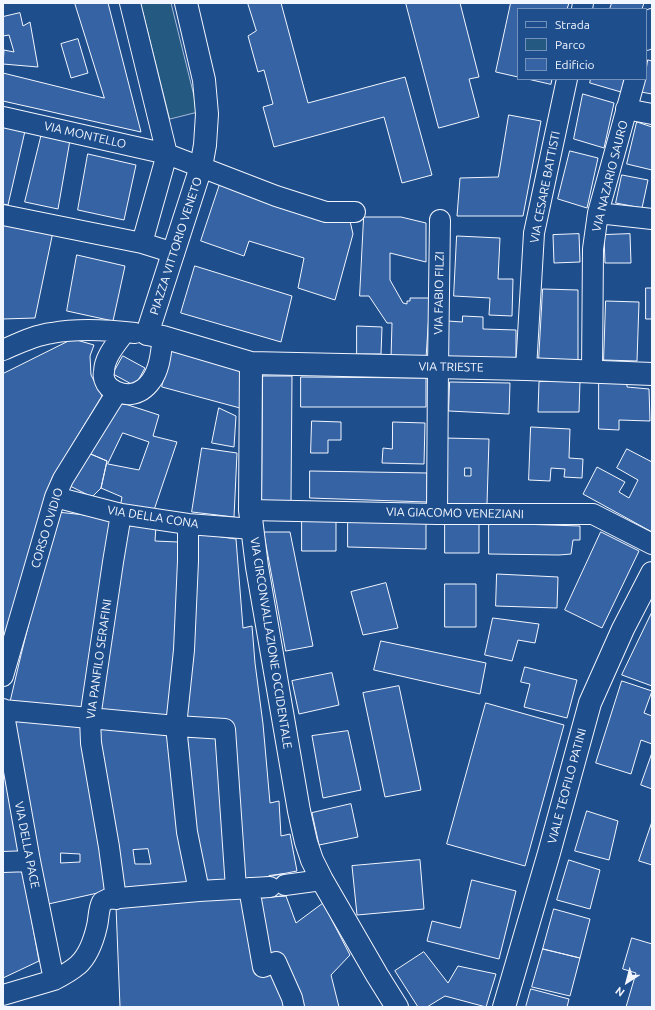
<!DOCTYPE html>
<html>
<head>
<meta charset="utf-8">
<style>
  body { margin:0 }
  #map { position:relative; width:655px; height:1010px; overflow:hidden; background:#1f4e8c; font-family:Ubuntu,sans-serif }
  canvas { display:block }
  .frame { position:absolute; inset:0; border:4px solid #f2f6ff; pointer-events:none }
  .legend { position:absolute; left:517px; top:8px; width:130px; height:72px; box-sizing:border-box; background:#1f4e8c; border:1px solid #7391ba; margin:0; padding:5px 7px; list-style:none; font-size:12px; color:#f2f6ff }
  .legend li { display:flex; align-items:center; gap:8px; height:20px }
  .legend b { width:20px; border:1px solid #7391ba }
  .north { position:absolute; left:607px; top:962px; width:40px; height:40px; -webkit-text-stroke:3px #1f4e8c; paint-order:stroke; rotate:216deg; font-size:11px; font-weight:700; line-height:16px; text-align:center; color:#f2f6ff }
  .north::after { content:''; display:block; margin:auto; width:14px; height:18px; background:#f2f6ff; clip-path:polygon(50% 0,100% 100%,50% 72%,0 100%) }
</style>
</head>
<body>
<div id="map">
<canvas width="655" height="1010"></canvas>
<div class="frame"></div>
<ul class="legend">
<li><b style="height:5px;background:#1f4e8c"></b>Strada</li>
<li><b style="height:11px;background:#245a82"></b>Parco</li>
<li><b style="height:11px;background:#3563a3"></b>Edificio</li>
</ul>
<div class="north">N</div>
</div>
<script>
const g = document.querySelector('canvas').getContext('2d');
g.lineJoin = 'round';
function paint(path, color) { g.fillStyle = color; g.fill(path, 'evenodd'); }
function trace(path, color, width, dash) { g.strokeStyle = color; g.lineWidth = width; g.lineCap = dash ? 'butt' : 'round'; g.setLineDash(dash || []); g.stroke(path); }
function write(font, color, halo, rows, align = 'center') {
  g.font = font + ' Ubuntu,sans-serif'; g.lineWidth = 3; g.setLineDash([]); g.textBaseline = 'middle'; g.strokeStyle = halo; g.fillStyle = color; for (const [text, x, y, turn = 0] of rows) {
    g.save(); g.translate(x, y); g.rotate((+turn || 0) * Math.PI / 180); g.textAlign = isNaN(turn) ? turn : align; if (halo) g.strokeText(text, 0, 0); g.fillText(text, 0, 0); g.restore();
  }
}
const green = new Path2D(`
  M141,3H171L198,112L170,119Z`);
paint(green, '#245a82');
trace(green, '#a8bbd7', 1);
const building = new Path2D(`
  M75,3H108L141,132L3,101V73L104,98Z
  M248,3H281L308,103L405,77L432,175L402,183L384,117L274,147L263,107L273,104L264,70L258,72L248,36L256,31Z
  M406,3H460L479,77L469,79L479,117L439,128Z
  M511,3H569L567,9H518V77L496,72Z
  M612,3H644L642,9H610Z
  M20,13L23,26L30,22L38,67L3,64L4,50L14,52L9,35L3,36V17Z
  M78,39L88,73L71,78L61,44Z
  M648,60L652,61V94L641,92L644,79H646V71Z
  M528,79H552L551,84Z
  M591,79H624L621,92L590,83Z
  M583,94L614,103L604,148L574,139Z
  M509,115L541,121L523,216H457L460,178L498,177Z
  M637,122L652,127V170L627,164Z
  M3,126L25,131L8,205L3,204Z
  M42,133L70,140L58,209L25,202Z
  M570,151L598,158L587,208L558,199Z
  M88,154L136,165L124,220L78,210Z
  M622,175L648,180L642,208L616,203Z
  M220,184L350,221L353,234L335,300L298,288L304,258L249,241L244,256L201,241Z
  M364,217H401L426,223V262L390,253V280L403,303L407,304V301H410V298H430L426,358H391L392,323H387L369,296H360Z
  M3,220L54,227L35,318L3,319Z
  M579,234L580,262L554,263L553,235Z
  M630,234L631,263H605L604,235Z
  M457,236L500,238L498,279H513L512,316L489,315L490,298L454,296Z
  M77,255L125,266L113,321L67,311Z
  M195,266L292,296L281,342L181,313Z
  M646,288H652V319H646Z
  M543,289L578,290V360H539Z
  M606,301L639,302L637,361L604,360Z
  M463,316L483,317V329L516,330V360L446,358L448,321L462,322Z
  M357,326L382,327L381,354H357Z
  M73,339L94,345L90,356L91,375L102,396L52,478L3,641V374Z
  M171,351L241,369L240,408L162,387Z
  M123,356L145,368L135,386L113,374Z
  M263,376H292L291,501H262Z
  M301,377L426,378V407H301Z
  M599,380L627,381V387L649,389L650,421L619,420V430L599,429Z
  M580,381L579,412H538L539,382Z
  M450,382L510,383L509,414L449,411Z
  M122,403L159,415L153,436L177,442L153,513L120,508L122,497L101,488L107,461L86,452ZM123,433L149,442L139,470L108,464Z
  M219,408L236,416L234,447L212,443Z
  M312,421L341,422V440H328V453H311Z
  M393,422L425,423L424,464L382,463L383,448L392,449Z
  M531,427L570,429L569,458L583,459L582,478L564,477L565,469L551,468L550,481L529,480Z
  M444,438L489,439L487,504L444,505ZM465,468H471V476H465Z
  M202,448L237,453L234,517L192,512Z
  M627,449L652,462V532L583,494L597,467L625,482L619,492L629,498L638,480L617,468Z
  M86,452L107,461L101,488L92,497L68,485Z
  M310,471L427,473V502L310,498Z
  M57,512L113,518L85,713L9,706L21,655Z
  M348,519L426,521V549L348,547Z
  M125,520L156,526L155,541L178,542V657L170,721L98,714Z
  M302,520H336V551H302Z
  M445,522H479V553H445Z
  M489,523L580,526V540H573L571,554L559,555L489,554Z
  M264,532H290L313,646L286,651Z
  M601,532L639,551L602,628L565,610Z
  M195,533L236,539L243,628L252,626L255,663L263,724L270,803L279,801L281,836L290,834L297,871L241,882L229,726L183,722Z
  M497,574L558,577L557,608L496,606Z
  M386,583L398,628L363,635L351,592Z
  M445,584H476V627H445Z
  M652,612V686L622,675Z
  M493,618L539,624L535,643L518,640L512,661L485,655Z
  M381,641L486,663L480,694L374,670Z
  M525,667L577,680L567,718L524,707L530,684L521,682Z
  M332,673L339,705L299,714L292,681Z
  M622,681L652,691L644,713L652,716V744L641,740L631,774L596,763Z
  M399,686L421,790L385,797L363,693Z
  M486,703L564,725L525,866L447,844Z
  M9,714L84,722L111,890L44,905ZM61,853L80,854V862L61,863Z
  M94,722L171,729L192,885L119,890ZM148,849L151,864H135L133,850Z
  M348,731L361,790L323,798L312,736Z
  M182,732L221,734L232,883H205L192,826Z
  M3,742L21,854L3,855Z
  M652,753V789L641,785Z
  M351,804L358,837L319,845L312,813Z
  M587,811L618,821L609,860L575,851Z
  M652,822V865L639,861Z
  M420,860L424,909L357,915L352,866Z
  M569,860L600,870L590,909L557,900Z
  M22,867L39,961L3,978V869Z
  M284,874L286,896L271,897L269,876Z
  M472,880L516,891L499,959L427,941L432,921L460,928Z
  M245,893L288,1007H120L116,906Z
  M286,896L296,923L323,903L350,955L331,975L339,1007H299L267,958L255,899Z
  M554,909L590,919L580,958L543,949Z
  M632,938L652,944V1007H626L636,973L623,969Z
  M543,949L580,958L570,996L532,987Z
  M424,952L448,983L458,966L496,974L486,1007L445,996L427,1007H418L395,971Z
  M531,989L569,999L567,1007H526Z`);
paint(building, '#3563a3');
trace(building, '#f2f6ff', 1);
const minor = new Path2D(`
  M582,9L583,3
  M646,40L652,19
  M626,109L652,114
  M3,117L167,154L130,3
  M598,213L652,219
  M3,215L142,243L174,253
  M142,243L167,154L276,196L326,212H355
  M125,332C117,343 104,357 104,372C103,374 104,379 105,381C108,390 122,395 131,394C139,393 146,388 151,381C160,369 161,352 163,337
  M3,350C19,343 35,335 52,333C79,328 108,330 135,333
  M526,369L534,233L567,79
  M592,371L593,249L598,213L635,79
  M55,497L121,514L188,524L253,529
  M250,510L437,514H593L652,544
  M437,514L438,367L440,220
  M188,524V561L184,650L176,726L187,832L199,891
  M3,676L55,497L63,479L117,392
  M3,709L30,861L54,980
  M3,710L176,726L225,729L236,888
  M3,862L30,861
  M285,885L322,880
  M249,888L263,967L276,962L292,998L294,1007
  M116,899L109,847L91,743L90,718L113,562L121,514
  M3,995L54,980C62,976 71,971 78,965C88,956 94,939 97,926C99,918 98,910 102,902L108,899L199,891L270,887`);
const major = new Path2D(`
  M186,3L204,80L207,114L205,145L201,167L147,334L163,337L251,363L526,369L652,374
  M251,363L250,510L257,567L299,811L306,842L312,860L322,880L377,975L397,1007
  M504,1007L549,853L590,703L623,629L652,573`);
trace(minor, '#f2f6ff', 22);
trace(major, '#f2f6ff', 24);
trace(minor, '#1f4e8c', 20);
trace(major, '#1f4e8c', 22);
write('12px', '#f2f6ff', '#1f4e8c', [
  ["VIA MONTELLO",85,135,13],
  ["VIA NAZARIO SAURO",610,176,-76],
  ["VIA CESARE BATTISTI",545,187,-79],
  ["PIAZZA VITTORIO VENETO",176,246,-72],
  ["VIA FABIO FILZI",439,293,-89],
  ["VIA TRIESTE",451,367,1],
  ["VIA GIACOMO VENEZIANI",455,513,1],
  ["VIA DELLA CONA",153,517,9],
  ["CORSO OVIDIO",47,528,-73],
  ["VIA CIRCONVALLAZIONE OCCIDENTALE",271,643,81],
  ["VIA PANFILO SERAFINI",99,659,-82],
  ["VIALE TEOFILO PATINI",567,786,-75],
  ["VIA DELLA PACE",27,845,79]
]);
</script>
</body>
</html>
